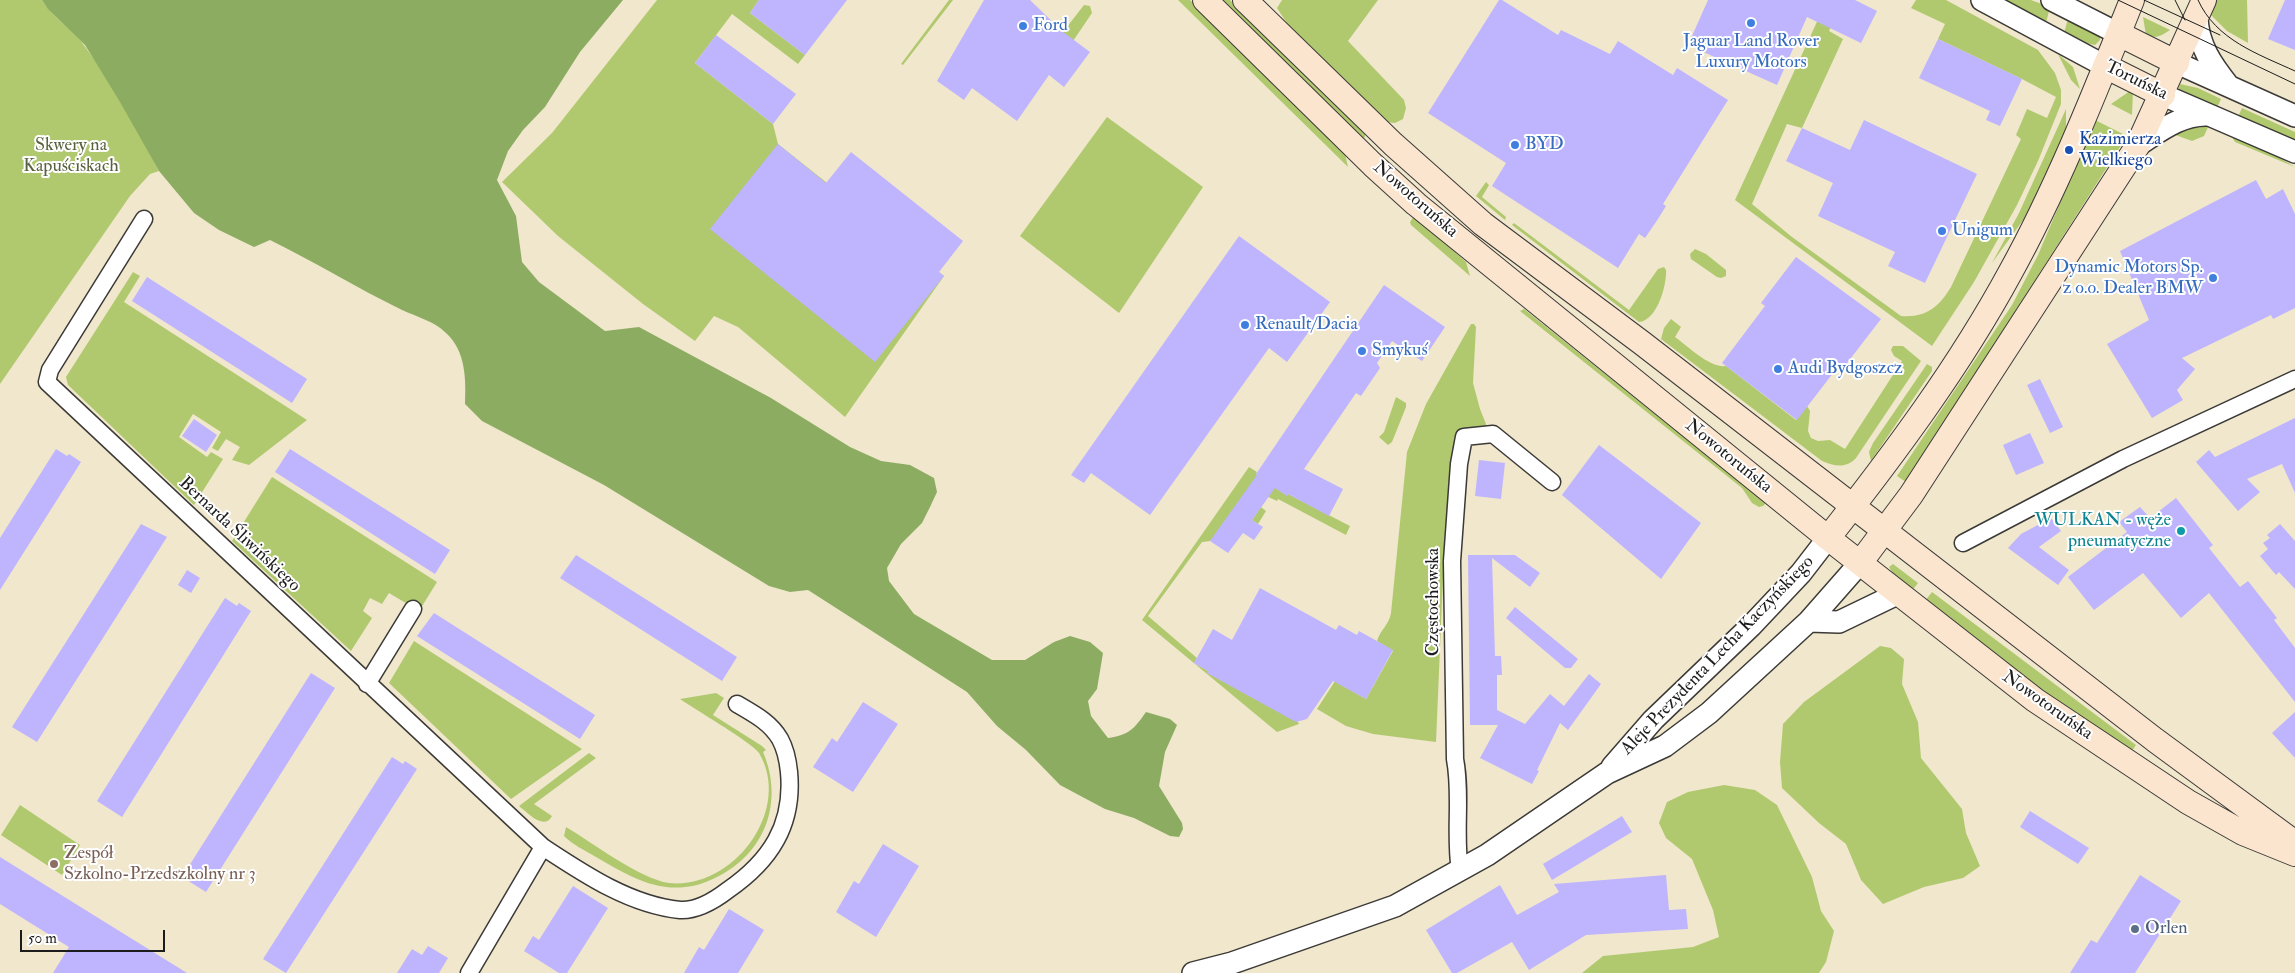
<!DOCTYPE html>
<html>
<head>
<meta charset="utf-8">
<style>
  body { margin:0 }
  #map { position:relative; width:2295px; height:973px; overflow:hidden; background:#f0e7cd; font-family:"IM FELL Double Pica",serif }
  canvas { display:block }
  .scale { position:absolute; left:20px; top:930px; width:145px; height:22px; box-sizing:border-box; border:2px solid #1c1c1c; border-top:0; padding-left:6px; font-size:15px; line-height:18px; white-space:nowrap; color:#1c1c1c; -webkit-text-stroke:4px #fff; paint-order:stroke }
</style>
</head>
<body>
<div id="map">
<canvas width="2295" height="973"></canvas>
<div class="scale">50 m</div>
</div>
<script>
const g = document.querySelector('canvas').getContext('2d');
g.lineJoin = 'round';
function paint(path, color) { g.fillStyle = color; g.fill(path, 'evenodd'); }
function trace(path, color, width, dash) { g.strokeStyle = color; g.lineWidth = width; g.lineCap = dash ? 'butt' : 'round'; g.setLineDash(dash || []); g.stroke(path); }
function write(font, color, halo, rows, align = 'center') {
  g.font = font + ' "IM FELL Double Pica",serif'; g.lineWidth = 4; g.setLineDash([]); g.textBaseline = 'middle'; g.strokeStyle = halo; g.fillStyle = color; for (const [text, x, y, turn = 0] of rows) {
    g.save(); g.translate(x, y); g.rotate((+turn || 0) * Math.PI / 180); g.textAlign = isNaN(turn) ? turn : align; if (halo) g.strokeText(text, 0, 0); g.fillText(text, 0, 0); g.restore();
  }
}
paint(new Path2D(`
  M0,0H42C54,19 74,30 86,48C114,86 137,129 159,171L150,174L130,196L0,384Z
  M657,0H759L750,13L805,55L798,64L732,14L695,63L773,124L778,144L944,276L845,417L738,327L714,316L695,341L643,304L558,236L502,182L552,133Z
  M949,0H953L903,65L901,64Z
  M1178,0H1190L1339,147L1345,154L1348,167Z
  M1220,0H1230L1358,126L1365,133V137L1362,139Z
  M1282,0H1378L1348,41L1404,100L1406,108L1403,119L1395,123L1386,122L1290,28L1277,8Z
  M1827,0H1844L1829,31L1843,39L1802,128L1787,124L1752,204L1792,237L1901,316C1926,318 1939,307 1951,287L2021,139L2016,135L2027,109L2047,118L2056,97L2022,79L1938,39L1945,24L1911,8L1916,0H1946L2038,50L2055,73L2061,90V104L2038,161L2017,205L1974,282L1932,346L1735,200Z
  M2003,0H2031L2050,7L2046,23Z
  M2216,0H2247L2248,43L2227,31L2210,14Z
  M1084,5L1090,6L1092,13L1071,44L1063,32Z
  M2069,15L2100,36V40L2095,45L2085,43L2064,33Z
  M2143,17L2170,30C2161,36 2156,39 2146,35Z
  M2058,54L2073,67L2080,89L2071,80Z
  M2180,84L2198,88L2221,99L2216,110L2178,91Z
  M2130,91H2133L2132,115L2111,104Z
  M2242,108L2295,132V143L2237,119Z
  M2066,109V133L2049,172L2026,216L1992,263L2019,213Z
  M1107,117L1203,187L1119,313L1020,236Z
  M2095,120L2127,136L1906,482L1897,476L2012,305L2038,255Z
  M2209,125L2204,136L2192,141L2170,133L2179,128Z
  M2230,134L2246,138L2295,167L2235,142Z
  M1486,182L1489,185L1482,197L1506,217L1505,220L1476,196Z
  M1414,216L1466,262L1470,276L1411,225L1410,222Z
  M1514,223L1629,310L1658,269L1664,267L1666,270C1667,285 1657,321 1639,322L1512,225Z
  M1695,249L1706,254L1726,270V276L1721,278L1717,277L1691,259L1690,254Z
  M133,272L140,276L124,302L307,420L249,465L232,460L240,447L226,439L218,451L212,448L221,432L193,414L179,437L207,457L211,452L223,459L194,505L68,385L66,377Z
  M1524,309L1766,503L1763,506L1759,507L1752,503L1742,488L1520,311Z
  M1671,319L1681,327L1675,337C1688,346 1709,368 1726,366L1796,420L1807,406L1810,411L1808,431L1811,438L1818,441L1830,440L1845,449L1902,361L1894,356L1891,350L1893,346H1903L1921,361L1856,458C1846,469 1834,466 1822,461L1661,339L1664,328Z
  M1471,324H1474L1476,327L1473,383L1480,409L1488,429L1453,452L1444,554L1436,742L1373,734L1346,726L1317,709L1335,681L1366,699L1393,651L1377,641C1380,630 1389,625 1391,613L1407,452L1426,404Z
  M1927,364L1932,367V371L1871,461L1869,452L1873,443Z
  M1396,397L1406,403V407L1392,442L1388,445L1379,437L1384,432Z
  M1249,467L1257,472L1256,474L1286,495L1288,494L1350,526L1346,535L1278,499L1277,501L1262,494L1248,497L1266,511L1258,524L1252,520L1259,510L1210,541L1202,542L1148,616L1197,658L1194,663L1208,671V673L1298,722L1299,724L1277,732L1142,620Z
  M272,477L437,582L419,611L389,593L382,604L370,598L363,611L372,618L351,651L232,541Z
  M1893,564L1918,583L1911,592L1893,574L1889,567Z
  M1932,592L2136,745L2132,751L2113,740L2002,663L1925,601Z
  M414,641L582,749L511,799L389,683Z
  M1880,646L1891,648L1904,659L1902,684L1918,722L1921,758L1962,809L1966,833L1980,866L1963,878L1924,887L1883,904L1861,880L1846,844L1819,823L1782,788L1780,762L1783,724L1804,702Z
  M716,693L724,698L713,715L762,746L766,750L763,752C784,801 766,853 717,877C707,882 697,886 685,887C652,891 624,873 596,857C586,851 573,845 564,836L566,827C593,843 640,879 669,883C733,890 793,810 759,753C754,744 693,708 680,699Z
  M589,753L596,758L534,804L552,816C544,831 528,813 519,806Z
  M1724,785L1755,790L1777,805L1812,877L1821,911L1834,931L1826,962L1819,973H1582L1603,956L1693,947L1719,937L1713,910L1692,859L1666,838L1659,823L1667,802L1688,792Z
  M20,805L80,845L62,875L1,835Z`), '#b1c96e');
paint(new Path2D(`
  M42,0H623L580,52L545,107L523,130L508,151L497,180L516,216L522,262L539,282L605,331L639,327L771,398L850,447L881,461L910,465L934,478L937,492L930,507L922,523L901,544L887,568L889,581L914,614L992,660H1025L1054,642L1070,636L1090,642L1103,653L1097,689L1088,701L1091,716L1108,738C1129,735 1134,729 1146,712L1170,719L1177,725L1165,752L1159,786L1182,823L1183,829L1179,837L1170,836L1134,818L1105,809L1060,785L1026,750L997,726L967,692L808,590L790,592L769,586L604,485L482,421L465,404C466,380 466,351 446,333C434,321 417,317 402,310C357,288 315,262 270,240L254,247L219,230L194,213L159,171L120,102L85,45L48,9Z`), '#8cad61');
paint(new Path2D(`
  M759,0H847L805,55L750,13Z
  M984,0H1030L1063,32L1090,52L1064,87L1049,75L1017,121L972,88L964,100L937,81Z
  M1499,0H1502L1558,35L1561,30L1610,54L1618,41L1673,75L1677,68L1728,100L1663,204L1666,206L1658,219L1645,238L1639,234L1618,268L1492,186L1506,163L1428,113Z
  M1708,0H1855L1877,11L1861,43L1807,17L1777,85L1688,45Z
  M2285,0H2295V50L2268,39Z
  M716,35L796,94L773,124L695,63Z
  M1938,39L2022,79L2000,126L1986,120L1990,111L1919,78Z
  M1864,120L1977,174L1925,283L1888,266L1895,252L1818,216L1833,183L1786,161L1802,128L1850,150Z
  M778,144L826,183L851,152L963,241L939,272L944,276L875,362L710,229Z
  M2256,180L2266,199L2283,189L2295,214V308L2273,319L2271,315L2182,358L2195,369L2177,390L2183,400L2152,418L2107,344L2149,320L2120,251Z
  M1239,236L1330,302L1287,362L1269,348L1150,515L1091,473L1084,483L1071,475Z
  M1796,257L1881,319L1844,367L1840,364L1797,420L1722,363L1765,306L1761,303Z
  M147,277L307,379L292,403L132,301Z
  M1384,285L1445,327L1422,361L1392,341L1377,363L1380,368L1361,396L1356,393L1304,469L1343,489L1329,516L1288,494L1287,496L1275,488L1252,520L1263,527L1254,540L1243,533L1228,553L1210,541L1257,475L1256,474Z
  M2040,379L2063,427L2050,433L2027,385Z
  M2295,418V493L2282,464L2247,479L2260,492L2238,511L2196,462L2209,450L2215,457Z
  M194,419L217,435L206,452L182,436Z
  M2030,433L2044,463L2016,475L2003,445Z
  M1599,445L1701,523L1661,579L1562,495Z
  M56,449L67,456L69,454L81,462L0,590V538Z
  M290,449L450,550L435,574L275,472Z
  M1479,460L1505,463L1501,499L1475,496Z
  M2176,498L2213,545L2209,548L2240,587L2248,581L2277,618L2274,620L2295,648V702L2209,593L2181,618L2143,573L2094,610L2068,577L2127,532L2119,522L2140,507L2150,518Z
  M2051,518L2061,531L2039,547L2069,570L2058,585L2008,548L2021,534Z
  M141,524L167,537L37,742L12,727Z
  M2280,524L2295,541V589L2279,572L2276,575L2260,556L2268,549L2263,543L2270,538L2267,535Z
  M576,555L737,657L722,681L560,578Z
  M1468,555H1515L1540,573L1530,587L1492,558L1495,656H1501L1502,675H1497V710L1525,724L1550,694L1564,706L1589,674L1601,684L1568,730L1560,723L1537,770L1539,771L1532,784L1480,758L1498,725H1470Z
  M187,570L200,578L191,593L178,585Z
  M1260,588L1336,630L1339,625L1357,635L1359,631L1393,650L1366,699L1333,681L1307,719L1296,722L1207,673L1208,671L1194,663L1213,629L1232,640Z
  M225,598L237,606L239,603L251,611L122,817L97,801Z
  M1515,607L1578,659L1571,668H1565L1506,618Z
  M434,613L595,715L580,739L417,636Z
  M311,673L335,688L206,892L182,877Z
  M863,702L898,724L853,792L813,767L832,738L837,742Z
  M2295,712V758L2272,733Z
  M392,757L403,764L405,761L417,769L286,973L263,959Z
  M2030,811L2089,848L2078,864L2020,827Z
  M1622,816L1632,832L1552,880L1543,864Z
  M883,844L919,866L876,937L836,912L854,881L859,884Z
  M0,857L187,973H53L69,947L0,904Z
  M1666,875L1669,910L1686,909L1688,929L1586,935L1529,970L1512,942L1457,973H1452L1426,930L1500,885L1517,915L1559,892L1554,884Z
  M2140,875L2181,901L2135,973H2070L2091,940L2097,943Z
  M573,886L608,908L567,973H559L524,951L533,936L539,940Z
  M729,909L764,930L738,973H684L699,947L704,950Z
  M428,946L448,958L439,973H397L412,949L422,955Z`), '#bfb4fe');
const minor = new Path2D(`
  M144,219L50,370L47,382L543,847L469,973
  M1963,543L2123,459L2295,379
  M367,684L413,609
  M543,847C584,874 630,905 680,910C698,911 715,900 728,890C770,861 794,825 789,772C788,762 785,748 780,739C770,722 754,714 737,704
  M1460,871C1454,834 1462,796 1455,759L1452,561L1459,464L1464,437L1493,434L1552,482`);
const tertiary = new Path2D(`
  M1982,0L2105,66
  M2052,0L2119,34
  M2197,18C2198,45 2212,65 2228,85
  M2177,63L2295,116
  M2163,95L2295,152
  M2138,145C2160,131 2181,114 2208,115
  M1809,621L1839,622L1897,594
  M1612,767L1653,720L1751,626L1801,573L1828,538
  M1193,973L1232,963L1395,906L1487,855L1607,773L1665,746L1709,713L1809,621L1860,563`);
const secondary = new Path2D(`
  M1205,0L1373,165L1416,204L1828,538L2035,700L2188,802L2243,833L2295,854
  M1245,0L1393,144L1483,224L1642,343L2155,740L2295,843
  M2119,34L2177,63
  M2105,66L2163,95
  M1828,538C1894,454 1959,367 2010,273C2058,186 2095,92 2132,0
  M1860,563L1911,495L2138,145L2204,0`);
trace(minor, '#3c3a37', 19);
trace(tertiary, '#3c3a37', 24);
trace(secondary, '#3c3a37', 26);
trace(minor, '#fff', 16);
trace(tertiary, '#fff', 21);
trace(secondary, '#fbe5cf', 24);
trace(new Path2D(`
  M2118,0L2295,84
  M2144,0L2220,35
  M2175,0L2185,20
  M2198,0C2216,40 2258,54 2295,71`), '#1c1c1c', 1);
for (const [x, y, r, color] of [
  [1751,23,5,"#3f7fe0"],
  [1023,26,5,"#3f7fe0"],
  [1515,145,5,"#3f7fe0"],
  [2069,150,5,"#1a4fb4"],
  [1942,231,5,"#3f7fe0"],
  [2213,278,5,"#3f7fe0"],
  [1245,325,5,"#3f7fe0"],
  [1362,351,5,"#3f7fe0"],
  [1778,369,5,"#3f7fe0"],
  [2181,531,5,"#0f9aa8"],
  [54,864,5,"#8d6e63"],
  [2135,929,5,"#5c6f8a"]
]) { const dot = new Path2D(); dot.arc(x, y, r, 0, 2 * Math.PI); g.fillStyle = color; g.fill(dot); trace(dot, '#fff', 2); }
write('18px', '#366cbe', '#fff', [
  ["Ford",1033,26],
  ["Jaguar Land Rover",1751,42,"center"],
  ["Luxury Motors",1751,63,"center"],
  ["BYD",1525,145],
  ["Unigum",1952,231],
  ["Dynamic Motors Sp.",2203,268,"right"],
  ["z o.o. Dealer BMW",2203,289,"right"],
  ["Renault/Dacia",1255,325],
  ["Smykuś",1372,351],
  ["Audi Bydgoszcz",1788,369]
], 'left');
write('18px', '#1c1c1c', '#fff', [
  ["Toruńska",2136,81,26],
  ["Nowotoruńska",1415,200,41],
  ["Nowotoruńska",1728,457,39],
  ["Bernarda Śliwińskiego",239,535,43],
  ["Częstochowska",1434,602,-90],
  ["Aleje Prezydenta Lecha Kaczyńskiego",1718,656,-46],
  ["Nowotoruńska",2047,706,35]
]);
write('18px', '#164399', '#fff', [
  ["Kazimierza",2079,140],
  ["Wielkiego",2079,161]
], 'left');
write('18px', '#58613d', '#fff', [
  ["Skwery na",71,146],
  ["Kapuściskach",71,167]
]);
write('18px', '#0d838f', '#fff', [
  ["WULKAN - węże",2171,521],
  ["pneumatyczne",2171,542]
], 'right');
write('18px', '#785e54', '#fff', [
  ["Zespół",64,854],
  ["Szkolno-Przedszkolny nr 3",64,875]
], 'left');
write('18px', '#4e5e75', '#fff', [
  ["Orlen",2145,929]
], 'left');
</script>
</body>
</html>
